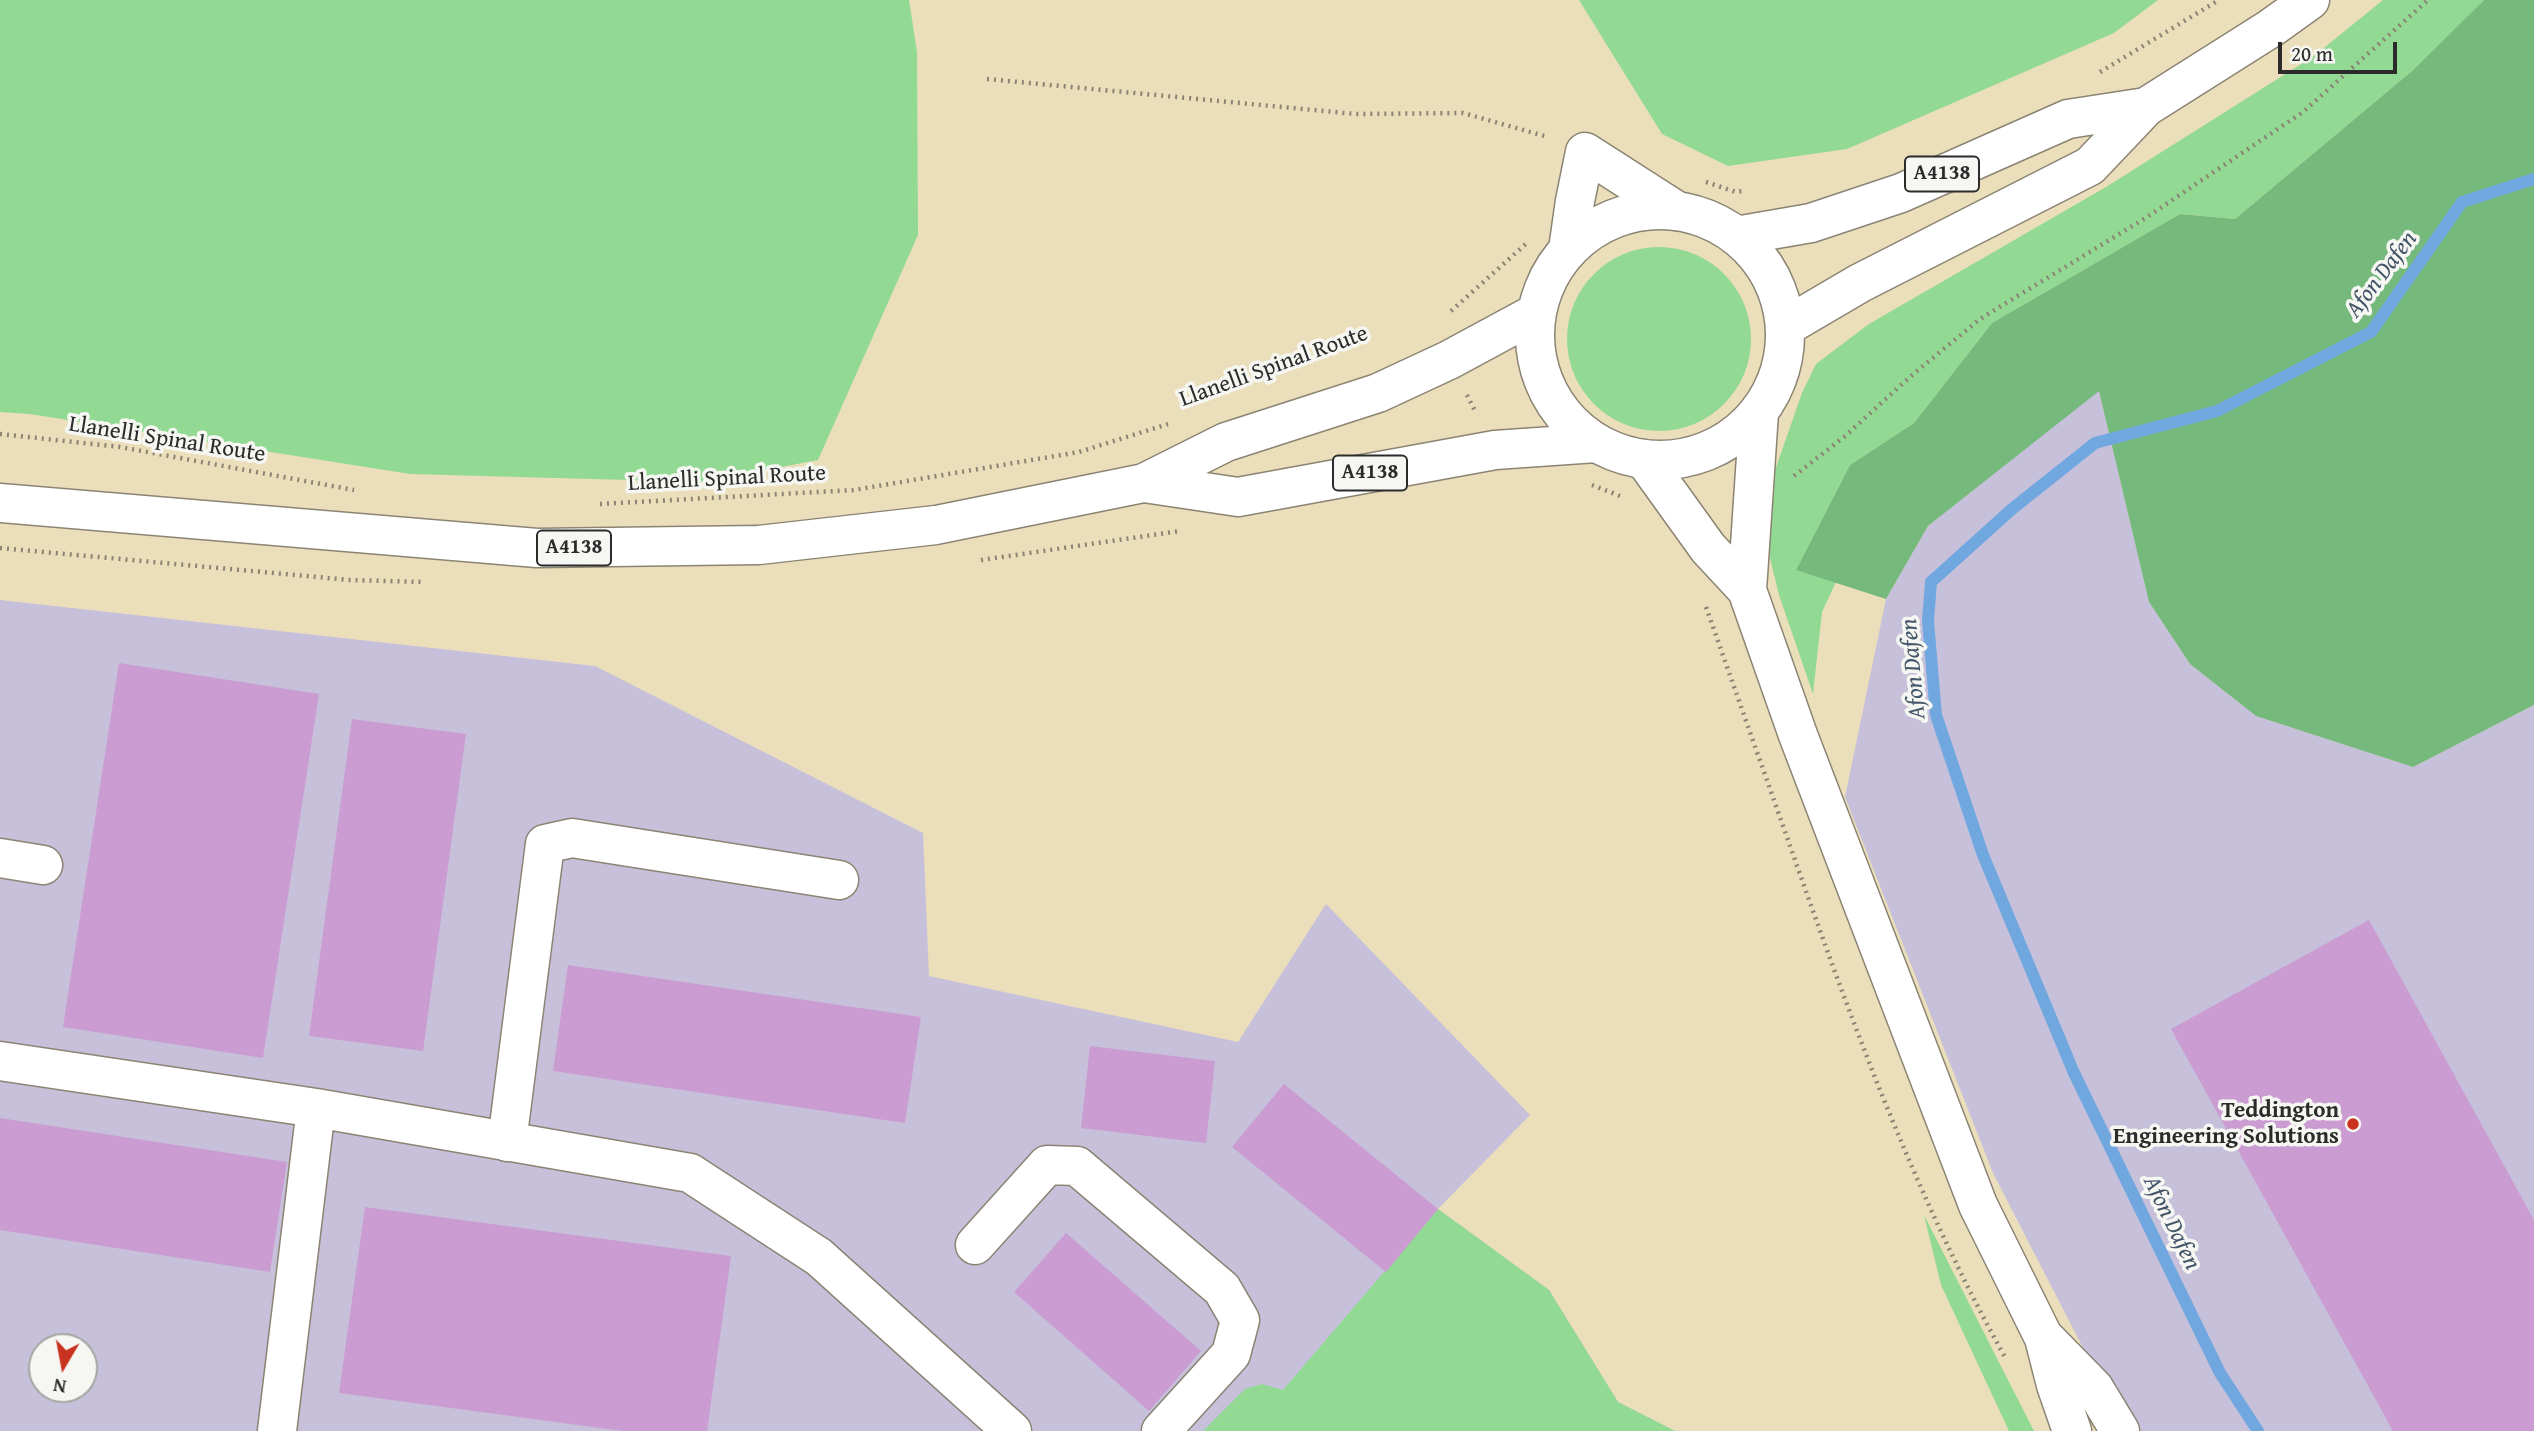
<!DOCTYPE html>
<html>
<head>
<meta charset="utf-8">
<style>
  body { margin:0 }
  #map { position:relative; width:2534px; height:1431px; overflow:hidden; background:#ebdebb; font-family:"Gentium Book Plus",serif }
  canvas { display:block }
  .north { position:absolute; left:28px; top:1333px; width:70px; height:70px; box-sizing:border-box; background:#f6f6f2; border:2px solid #a5a5a2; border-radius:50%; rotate:190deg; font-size:19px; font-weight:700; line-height:28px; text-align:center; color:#2b2b2b }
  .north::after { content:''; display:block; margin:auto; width:24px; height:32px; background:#c8321e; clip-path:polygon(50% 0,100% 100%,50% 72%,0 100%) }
  .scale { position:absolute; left:2278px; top:42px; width:119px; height:32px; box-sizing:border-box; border:4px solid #2b2b2b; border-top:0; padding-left:9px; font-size:21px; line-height:24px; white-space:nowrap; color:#2b2b2b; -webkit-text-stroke:5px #f6f6f2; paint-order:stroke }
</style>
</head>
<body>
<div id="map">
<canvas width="2534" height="1431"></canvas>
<div class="north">N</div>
<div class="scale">20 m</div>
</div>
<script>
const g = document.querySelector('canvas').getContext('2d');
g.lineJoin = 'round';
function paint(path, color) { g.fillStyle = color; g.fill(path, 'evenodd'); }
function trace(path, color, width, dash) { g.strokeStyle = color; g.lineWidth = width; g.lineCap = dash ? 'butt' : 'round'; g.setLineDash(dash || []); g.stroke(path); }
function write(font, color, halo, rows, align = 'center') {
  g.font = font + ' "Gentium Book Plus",serif'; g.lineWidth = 7; g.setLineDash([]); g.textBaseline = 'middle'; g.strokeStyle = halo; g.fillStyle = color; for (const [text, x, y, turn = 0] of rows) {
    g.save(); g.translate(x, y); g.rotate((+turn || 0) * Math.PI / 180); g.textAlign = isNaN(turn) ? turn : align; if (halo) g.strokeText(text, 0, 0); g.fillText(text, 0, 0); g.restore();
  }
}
paint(new Path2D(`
  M2099,390L2149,602L2190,664L2256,716L2413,767L2534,705V1431H2141L2098,1377L1993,1173L1845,797L1886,599L1928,526Z
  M0,600L595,666L923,833L929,976L1238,1042L1326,904L1530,1115L1438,1209L1549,1290L1618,1402L1675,1431H0ZM42,1347H84V1389H42Z`), '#c6c0da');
paint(new Path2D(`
  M0,0H909L917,52L918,235L818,460L702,482L410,474L30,414L0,412Z
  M1579,0H2158L2114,33L1847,149L1728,166L1662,134Z
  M2383,0H2484L2412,71L2235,219L2180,214L1992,323L1914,423L1850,465L1796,570L1836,582L1822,612L1813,694L1779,595L1767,546L1774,473L1802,393L1816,364L1869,324L2106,187L2314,56Z
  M1567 339a92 92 0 1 1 184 0a92 92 0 1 1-184 0Z
  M1438,1209L1549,1290L1618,1402L1675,1431H1203L1245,1389L1262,1384L1283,1390Z
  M1924,1215L2034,1431H2009L1941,1285Z`), '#92d993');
paint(new Path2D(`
  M2484,0H2534V705L2413,767L2256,716L2190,664L2149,602L2099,391L1928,526L1886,599L1796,570L1850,465L1914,423L1992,323L2180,214L2235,219L2412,71Z`), '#75b97d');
trace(new Path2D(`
  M2258,1431L2220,1373L2074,1073L1983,855L1936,715L1928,621L1931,582L2012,509L2095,443L2217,411L2371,332L2462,202L2534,179`), '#71a7df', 12);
paint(new Path2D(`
  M119,663L319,694L263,1058L63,1027Z
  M352,719L466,734L423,1051L309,1036Z
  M2369,920L2534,1220V1431H2393L2171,1029Z
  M568,965L921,1017L905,1123L553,1071Z
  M1090,1046L1215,1061L1206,1143L1081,1128Z
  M1284,1084L1438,1209L1386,1272L1232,1147Z
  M0,1118L287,1162L270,1272L0,1230Z
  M365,1207L731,1256L707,1431H623L339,1393Z
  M1066,1233L1201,1351L1149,1411L1014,1292Z`), '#cb9cd2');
const minor = new Path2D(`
  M1568,250L1575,201L1585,152L1677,211
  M0,858L43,865
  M0,1061L316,1108L690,1173L819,1257L1012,1431
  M507,1142L545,844L572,838L839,880
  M975,1245L1047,1165L1077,1166L1222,1289L1240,1320L1231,1354L1161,1431
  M277,1431L316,1108`);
const major = new Path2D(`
  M1644,459L1708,548L1747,590L1798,735L1978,1205L2044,1338L2056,1385L2072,1431
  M1747,590L1759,412
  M2046,1339L2094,1388L2120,1431`);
const highway = new Path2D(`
  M1535 335a125 125 0 1 1 250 0a125 125 0 1 1-250 0Z
  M1736,236L1811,223L1901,193L2068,119L2146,107
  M1785,327L1860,283L2090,166L2146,107L2271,28L2310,0
  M1144,483L1238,497L1495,450L1596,443
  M0,503L537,548L759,545L936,525L1144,483L1226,442L1378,393L1449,360L1536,313`);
trace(minor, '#8b8473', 41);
trace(major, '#8b8473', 41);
trace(highway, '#8b8473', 41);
trace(new Path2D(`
  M2100,72L2219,0
  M987,79L1356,114L1463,113L1548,137
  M1706,182L1736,192L1744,191
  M1451,311L1528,242
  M1467,395L1476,413
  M0,434L120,447L354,490
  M1794,476L1844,437L1911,376L1980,319L2147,217L2303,112L2428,0
  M1592,485L1620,496
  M600,504L854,490L1079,452L1168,424
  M0,548L350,580L425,582
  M981,560L1180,531
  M1706,607C1740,704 1774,800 1808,897C1864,1055 1924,1212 2006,1359`), '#8b8473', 4.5, [2, 5]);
trace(minor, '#fff', 38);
trace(major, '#fff', 38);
trace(highway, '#fff', 38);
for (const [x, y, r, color] of [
  [2353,1124,7,"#c8321e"]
]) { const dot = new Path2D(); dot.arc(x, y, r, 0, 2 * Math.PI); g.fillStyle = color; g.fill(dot); trace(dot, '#f6f6f2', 2.5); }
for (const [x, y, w] of [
  [1942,174,74],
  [1370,473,74],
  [574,548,74]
]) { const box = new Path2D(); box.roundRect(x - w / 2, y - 17.5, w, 35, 5); g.fillStyle = '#f6f6f2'; g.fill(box); trace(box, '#2b2b2b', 2); }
write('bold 21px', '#2b2b2b', null, [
  ["A4138",1942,174],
  ["A4138",1370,473],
  ["A4138",574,548]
]);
write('23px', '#2b2b2b', '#f6f6f2', [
  ["Llanelli Spinal Route",1274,367,-20],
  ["Llanelli Spinal Route",167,440,9],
  ["Llanelli Spinal Route",727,479,-3]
]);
write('bold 23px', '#2b2b2b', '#f6f6f2', [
  ["Teddington",2339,1111],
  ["Engineering Solutions",2339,1137]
], 'right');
write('italic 24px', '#44566a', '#f6f6f2', [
  ["Afon Dafen",2382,275,-53],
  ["Afon Dafen",1914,669,-95],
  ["Afon Dafen",2171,1223,64]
]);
</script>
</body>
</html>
